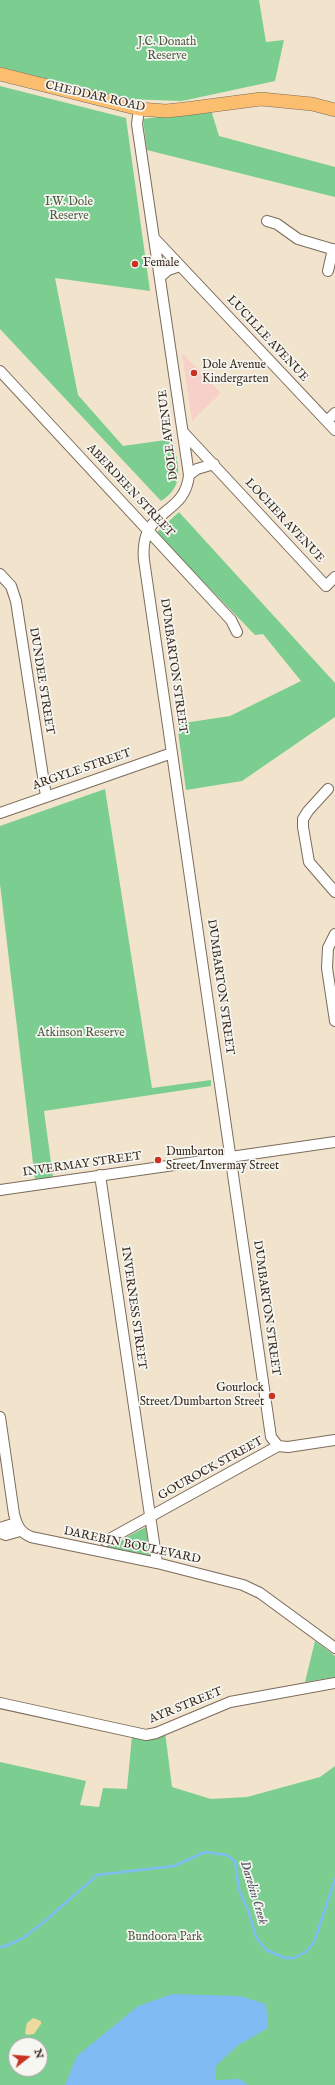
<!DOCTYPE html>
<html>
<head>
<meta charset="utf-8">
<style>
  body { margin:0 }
  #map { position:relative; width:335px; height:2085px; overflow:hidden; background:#f2e4cc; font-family:"IM FELL English",serif }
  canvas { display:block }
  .north { position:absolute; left:8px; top:2037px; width:40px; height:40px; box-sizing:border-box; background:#f6f6f2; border:1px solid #aba49d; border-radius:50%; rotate:73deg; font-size:11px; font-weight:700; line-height:16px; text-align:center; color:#3b2a1e }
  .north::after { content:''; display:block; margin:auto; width:14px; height:18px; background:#c8321e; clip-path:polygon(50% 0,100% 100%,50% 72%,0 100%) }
</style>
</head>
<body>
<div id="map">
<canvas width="335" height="2085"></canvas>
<div class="north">N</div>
</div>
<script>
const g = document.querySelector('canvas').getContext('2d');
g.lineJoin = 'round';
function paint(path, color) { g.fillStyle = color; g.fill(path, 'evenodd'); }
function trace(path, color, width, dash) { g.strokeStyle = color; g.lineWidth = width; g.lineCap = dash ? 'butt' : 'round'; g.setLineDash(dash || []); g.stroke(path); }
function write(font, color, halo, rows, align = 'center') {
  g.font = font + ' "IM FELL English",serif'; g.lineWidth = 3.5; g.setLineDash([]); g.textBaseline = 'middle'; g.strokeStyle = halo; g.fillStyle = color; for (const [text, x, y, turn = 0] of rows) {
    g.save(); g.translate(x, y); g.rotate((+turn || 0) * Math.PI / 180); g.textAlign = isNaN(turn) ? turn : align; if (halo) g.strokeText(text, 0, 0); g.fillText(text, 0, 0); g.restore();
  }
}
paint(new Path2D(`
  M182,353L221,393L192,421Z`), '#f7d0ca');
paint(new Path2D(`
  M0,0H259L266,42L284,40L275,81L182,101L127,99L0,67Z
  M0,86L126,118L150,291L55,278L78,395L123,446L173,439C177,464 187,485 161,501L0,329Z
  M211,110L219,136L335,167V197L147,150L143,119Z
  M179,512L335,683V717L242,781L186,790L177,724L230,716L301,681L263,634L255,635L156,533Z
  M105,789L152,1088L211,1080V1086L44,1111L53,1177L35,1180L0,884V826Z
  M146,1527L150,1559L103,1549Z
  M315,1641L335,1656V1677L305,1682Z
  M165,1732L172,1787L211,1799L247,1797L320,1777L335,1766V2085H0V1762L86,1781L80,1805L99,1807L103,1788L127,1789L132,1736ZM16,2045H40V2069H16Z`), '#7bce90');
paint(new Path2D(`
  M33,2018L41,2021V2024L34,2034L27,2035L25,2033L27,2023Z`), '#eeda9e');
paint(new Path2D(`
  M172,1994L240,1996L266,2004L268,2028L237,2046L216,2066V2080L240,2079L248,2085H65L77,2056L138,2006Z`), '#80bcf3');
trace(new Path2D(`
  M0,1947L6,1946L23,1938L45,1921L97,1875L174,1866L205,1852L226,1855L235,1861L239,1890L249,1913L256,1937L266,1950L285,1958H294L306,1952L314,1942L335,1879`), '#80bcf3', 2.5);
const minor = new Path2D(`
  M139,109L137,124L189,475C186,506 162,508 149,529C144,538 143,551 144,560L271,1437L278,1446
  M267,221L277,224L298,239L335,250
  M154,238L335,430
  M328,271L333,249
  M160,277L168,270L180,266
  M0,371L231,620L237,632
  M327,421L335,413
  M183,432L326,586L335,577
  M189,475L197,469L214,464
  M0,574L11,586L16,601L46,796
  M328,789L308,811L303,819V827L309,862L335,892
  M0,813L172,753
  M335,934L328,948L327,968L335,1021
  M100,1175L157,1563
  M0,1190L335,1142
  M0,1417L14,1514C17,1526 20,1532 31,1537L157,1563L243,1585L260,1593L335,1648
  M0,1528L16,1523
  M0,1533L6,1535L20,1531
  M106,1541L278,1446L288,1447L335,1440
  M0,1703L146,1735L156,1733L230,1702L335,1683`);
const major = new Path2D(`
  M0,74L139,109L166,111L185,109L261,99L312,104L335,110`);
trace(minor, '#7b6b5b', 12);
trace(major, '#7b6b5b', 14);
trace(minor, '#fff', 10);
trace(major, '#fbbe6e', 13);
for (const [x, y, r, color] of [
  [135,264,4,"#c8321e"],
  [194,373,4,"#c8321e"],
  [158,1160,4,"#c8321e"],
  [272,1396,4,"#c8321e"]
]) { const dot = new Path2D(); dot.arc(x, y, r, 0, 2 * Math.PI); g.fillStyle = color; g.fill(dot); trace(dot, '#f6f6f2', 1.5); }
write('12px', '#4e5b40', '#f6f6f2', [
  ["J.C. Donath",167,43],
  ["Reserve",167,57],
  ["I.W. Dole",69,203],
  ["Reserve",69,217],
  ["Atkinson Reserve",81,1034],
  ["Bundoora Park",165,1938]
]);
write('12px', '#3b2a1e', '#f6f6f2', [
  ["CHEDDAR ROAD",95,97,13],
  ["LUCILLE AVENUE",267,339,47],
  ["DOLE AVENUE",169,435,-97],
  ["ABERDEEN STREET",130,491,47],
  ["LOCHER AVENUE",284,521,47],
  ["DUMBARTON STREET",173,666,82],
  ["DUNDEE STREET",41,681,81],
  ["ARGYLE STREET",82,770,-19],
  ["DUMBARTON STREET",220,987,82],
  ["INVERMAY STREET",82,1165,-8],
  ["INVERNESS STREET",133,1308,82],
  ["DUMBARTON STREET",266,1308,82],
  ["GOUROCK STREET",211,1469,-29],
  ["DAREBIN BOULEVARD",132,1546,12],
  ["AYR STREET",186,1706,-22]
]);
write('12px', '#3b2a1e', '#f6f6f2', [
  ["Female",143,264],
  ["Dole Avenue",202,366],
  ["Kindergarten",202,380],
  ["Dumbarton",166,1153],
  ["Street/Invermay Street",166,1167],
  ["Gourlock",264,1389,"right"],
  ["Street/Dumbarton Street",264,1403,"right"]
], 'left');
write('italic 13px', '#50565e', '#f6f6f2', [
  ["Darebin Creek",253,1893,73]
]);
</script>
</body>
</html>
